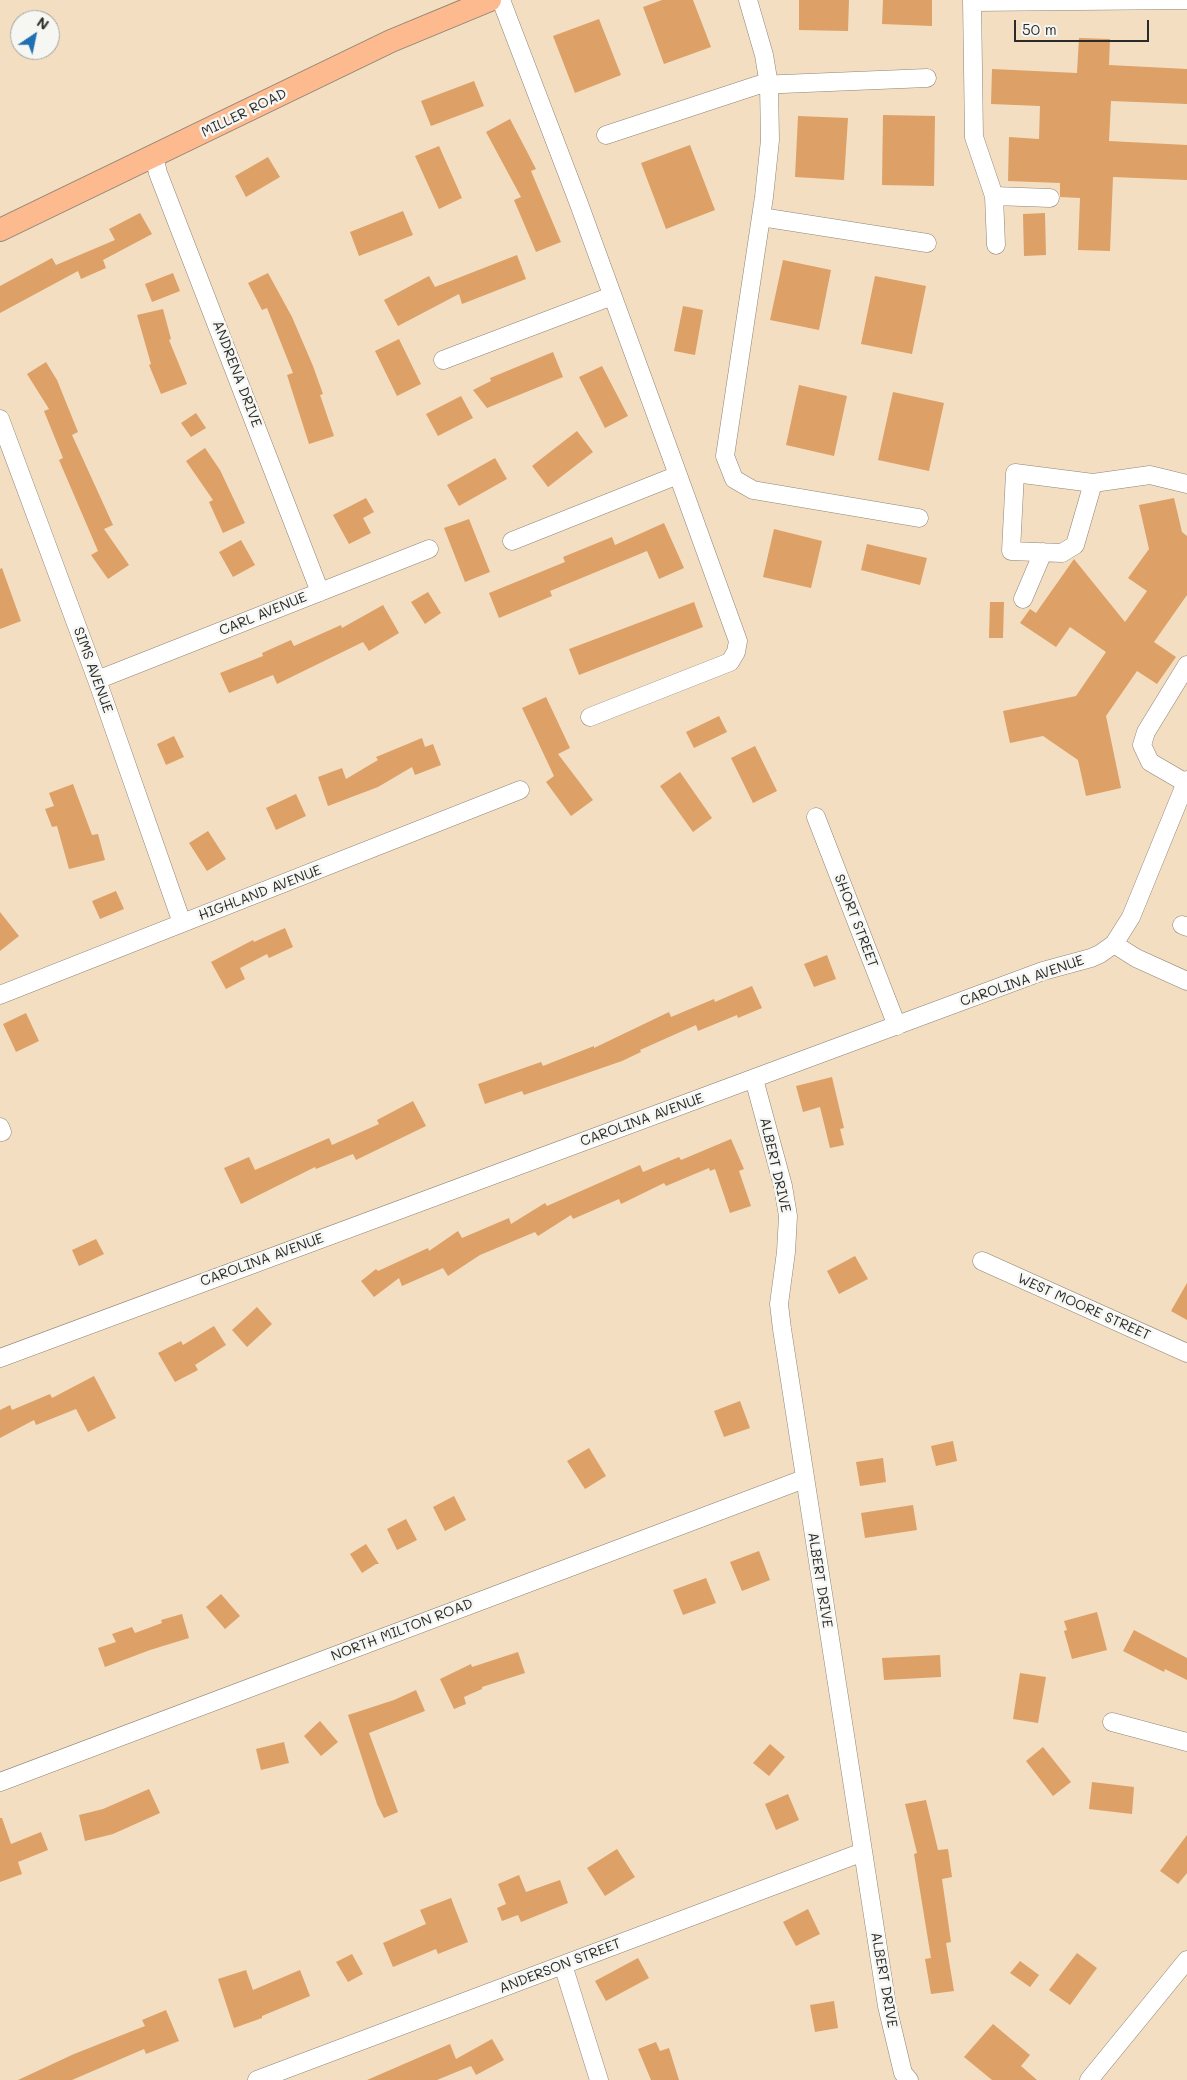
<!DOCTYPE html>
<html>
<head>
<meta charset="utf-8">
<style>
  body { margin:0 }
  #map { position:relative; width:1187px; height:2080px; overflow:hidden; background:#f3dec1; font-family:Mali,sans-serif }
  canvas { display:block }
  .north { position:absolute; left:10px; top:10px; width:50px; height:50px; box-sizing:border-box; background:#f6f6f2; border:1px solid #a5a5a2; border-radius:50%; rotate:34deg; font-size:14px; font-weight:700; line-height:20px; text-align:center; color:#2b2b2b }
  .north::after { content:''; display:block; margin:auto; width:18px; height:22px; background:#1f6fb2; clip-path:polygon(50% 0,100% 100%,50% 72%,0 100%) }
  .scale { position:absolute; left:1014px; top:20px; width:135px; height:22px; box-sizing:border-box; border:2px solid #2b2b2b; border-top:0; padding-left:6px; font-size:15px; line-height:18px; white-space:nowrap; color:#2b2b2b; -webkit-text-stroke:4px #f6f6f2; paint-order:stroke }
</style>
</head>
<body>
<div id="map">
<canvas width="1187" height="2080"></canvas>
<div class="north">N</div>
<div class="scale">50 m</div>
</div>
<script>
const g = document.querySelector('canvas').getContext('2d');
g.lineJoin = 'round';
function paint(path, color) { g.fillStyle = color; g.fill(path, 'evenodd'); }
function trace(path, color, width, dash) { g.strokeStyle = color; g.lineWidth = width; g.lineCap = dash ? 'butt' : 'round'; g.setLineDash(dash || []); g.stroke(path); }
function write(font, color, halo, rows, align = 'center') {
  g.font = font + ' Mali,sans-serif'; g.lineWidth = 5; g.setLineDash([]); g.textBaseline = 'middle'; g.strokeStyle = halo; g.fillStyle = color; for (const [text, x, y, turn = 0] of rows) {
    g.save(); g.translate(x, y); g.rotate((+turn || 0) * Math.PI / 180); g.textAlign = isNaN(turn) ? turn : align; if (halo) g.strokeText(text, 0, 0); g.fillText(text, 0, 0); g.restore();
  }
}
paint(new Path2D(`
  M662,0H693L711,47L664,64L643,7Z
  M799,0H849L848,31L799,30Z
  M883,0H932V26L882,24Z
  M599,19L621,75L575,93L553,36Z
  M1079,38L1110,39L1109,65L1187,69V104L1111,101L1109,141L1187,145V180L1113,177L1110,251L1078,250L1080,198L1060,197V183L1008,181L1009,137L1039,139L1040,106L991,104L992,69L1077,73Z
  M474,81L484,106L431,126L421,101Z
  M883,115L935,116L934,186L882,185Z
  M798,116L848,118L844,180L795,177Z
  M510,119L536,169L531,171L561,242L536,252L514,200L521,197L486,132Z
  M690,145L715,210L666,229L641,163Z
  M439,146L462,198L439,209L415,156Z
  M268,157L280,177L246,197L235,176Z
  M403,211L413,235L359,256L350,232Z
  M140,213L152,234L103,260L106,268L81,279L78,271L0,313V286L52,258L56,265L115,240L109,229Z
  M1045,213L1046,255L1024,256L1023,214Z
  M517,255L526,279L462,304L459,294L398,326L384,300L429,276L435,287Z
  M783,260L831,270L819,330L770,320Z
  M173,273L180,291L152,302L145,284Z
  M268,273L292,317L313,366L323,394L320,395L334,436L309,444L287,375L293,373L267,308L262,310L248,283Z
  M875,276L926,286L912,354L861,344Z
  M683,306L703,310L695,355L674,351Z
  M163,309L171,339L169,340L187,384L161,394L149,365L151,364L137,315Z
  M399,339L421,384L397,396L375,351Z
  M553,352L563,377L487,408L473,390L491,381L490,378Z
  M46,362L57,380L78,432L72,435L113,525L104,529L129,565L108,579L91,555L98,551L59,460L63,458L44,411L49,409L27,374Z
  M602,366L628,416L605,428L579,377Z
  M799,385L847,396L834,456L786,445Z
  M893,392L944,403L929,471L878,460Z
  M461,396L473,418L438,436L426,414Z
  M196,413L206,428L191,437L181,423Z
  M577,431L593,452L548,487L532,466Z
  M205,448L220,470L245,523L223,533L209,502L213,500L186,461Z
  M495,458L507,479L459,506L447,485Z
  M366,498L374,512L363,518L371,533L349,544L333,515Z
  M1174,498L1182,532L1187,536V595L1154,642L1176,657L1157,684L1137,671L1106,716L1121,788L1086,796L1078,760L1043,736L1010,743L1003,711L1076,696L1106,652L1070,627L1056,647L1020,623L1030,609L1036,613L1074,559L1125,622L1147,591L1128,578L1149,549L1139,505Z
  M469,519L490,572L465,582L444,528Z
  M664,523L684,568L659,579L647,551L550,591L552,596L499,618L489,593L565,562L563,557L612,537L615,545Z
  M774,529L822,541L811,588L763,577Z
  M241,540L255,565L233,577L219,552Z
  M867,544L927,558L920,585L861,570Z
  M2,568L21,621L0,629V569Z
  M428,592L441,613L425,624L411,602Z
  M694,602L703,627L579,675L569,649Z
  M990,602H1004L1003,638H989Z
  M383,605L399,633L369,651L363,642L277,684L273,675L229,693L220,673L263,656L262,653L291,640L294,646L341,625L342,628Z
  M546,697L570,748L558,754L593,800L571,816L546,782L554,776L522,708Z
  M719,716L727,732L694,748L686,732Z
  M174,736L184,757L166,765L157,744Z
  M422,738L425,747L433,744L441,765L415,775L412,767L378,787L328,806L318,777L342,768L346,779L378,760L376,757Z
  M755,746L777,791L753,803L731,758Z
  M680,772L712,818L693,832L660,786Z
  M73,784L92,835L98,834L105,860L69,869L57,826L52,827L45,809L54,806L49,793Z
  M296,794L306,816L276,830L266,808Z
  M208,831L226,859L207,871L189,843Z
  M116,891L124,909L100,919L92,901Z
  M0,912L19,936L0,951Z
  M285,928L293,947L269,958L267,954L240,968L245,979L226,989L211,962L253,940L254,942Z
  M827,955L836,979L814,987L804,964Z
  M752,986L762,1008L738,1018L737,1015L698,1031L696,1025L640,1050L641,1052L622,1061L524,1095L522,1091L485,1104L478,1084L541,1062L543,1066L594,1046V1048L669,1012L671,1017L714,999L715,1002Z
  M26,1013L39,1041L16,1052L3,1024Z
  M832,1077L844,1128L840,1129L844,1145L830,1148L820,1107L803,1112L796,1086Z
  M413,1101L426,1126L356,1160L353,1154L316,1169L315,1167L241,1204L224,1168L249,1157L255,1170L329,1138L332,1145L379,1124L377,1120Z
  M731,1139L744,1169L739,1171L751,1206L730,1213L715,1169L710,1171L709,1168L666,1186L664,1183L621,1204L619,1199L573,1219L571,1215L538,1236L535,1232L480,1255L448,1276L443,1268L402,1286L399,1278L374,1297L361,1281L376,1269L378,1271L428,1248L429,1251L458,1231L462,1238L509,1218L511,1224L545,1203L547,1206L640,1165L643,1172L679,1157L681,1160Z
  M96,1239L104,1254L79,1266L72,1250Z
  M855,1256L868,1279L839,1294L827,1271Z
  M1187,1283V1320L1171,1311Z
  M257,1307L272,1324L247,1347L232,1330Z
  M214,1326L226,1345L195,1365L198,1370L175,1382L158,1353L181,1341L183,1345Z
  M94,1376L116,1418L88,1432L76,1409L36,1425L34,1420L0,1438V1410L10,1405L12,1410L50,1394L52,1398Z
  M740,1401L750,1428L724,1437L714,1411Z
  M953,1441L957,1461L936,1466L931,1446Z
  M589,1448L606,1476L585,1489L567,1461Z
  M883,1458L886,1482L860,1486L856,1462Z
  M454,1496L466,1520L445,1531L433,1507Z
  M913,1505L917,1530L865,1538L861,1513Z
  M406,1519L417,1540L397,1550L387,1529Z
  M366,1544L379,1564H376L362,1573L350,1554Z
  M759,1551L770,1580L742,1591L730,1562Z
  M706,1578L716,1603L683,1615L673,1590Z
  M221,1594L240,1616L225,1629L206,1607Z
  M1097,1612L1107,1650L1072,1659L1064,1631L1067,1630L1064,1621Z
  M182,1614L189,1638L150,1650L105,1667L98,1648L116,1642L112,1634L132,1627L135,1633L162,1623L161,1620Z
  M1134,1630L1187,1658V1680L1165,1669L1164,1672L1123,1651Z
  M518,1652L525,1673L482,1687V1689L464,1697L466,1704L454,1709L440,1679L471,1664L472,1667Z
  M940,1655L941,1677L884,1680L882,1658Z
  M1020,1673L1046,1677L1038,1723L1013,1719Z
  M416,1690L425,1711L369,1733L398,1812L384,1818L377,1804L348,1715L394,1700Z
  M320,1721L338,1742L321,1756L304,1736Z
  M284,1742L289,1763L261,1770L256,1749Z
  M770,1744L785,1757L769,1776L753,1763Z
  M1043,1747L1071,1782L1053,1796L1026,1761Z
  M1092,1782L1134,1787L1132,1814L1089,1809Z
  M149,1789L160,1813L113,1834L85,1841L79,1815L103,1809Z
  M788,1794L799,1820L776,1830L765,1804Z
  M926,1800L938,1850L948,1849L952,1877L942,1879L951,1942L946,1943L954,1991L931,1994L925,1959L931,1958L914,1854L917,1853L905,1804Z
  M0,1818H2L11,1844L41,1832L48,1850L18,1862L22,1874L0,1882Z
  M1187,1835V1873L1178,1884L1160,1871Z
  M617,1849L635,1877L605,1896L587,1868Z
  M519,1875L526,1892L560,1880L568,1903L521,1922L518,1915L502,1921L497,1908L506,1904L498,1884Z
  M451,1898L468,1942L438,1954L436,1949L393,1967L383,1943L426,1924L420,1910Z
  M808,1909L820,1934L796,1946L783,1922Z
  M1077,1953L1097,1968L1070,2005L1049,1990Z
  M352,1954L363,1974L348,1982L336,1962Z
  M638,1958L649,1978L606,2001L595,1981Z
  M1020,1961L1039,1975L1030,1987L1010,1973Z
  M246,1970L253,1990L300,1970L310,1996L262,2016V2018L234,2028L218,1979Z
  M834,2001L838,2028L815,2032L810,2005Z
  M166,2010L179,2041L146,2054L144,2049L72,2080H18L74,2054L145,2026L142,2020Z
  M993,2024L1030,2055L1021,2066L1037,2080H992L964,2057Z
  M492,2039L504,2060L476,2075L471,2066L437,2080H367L450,2044L456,2059Z
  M656,2042L660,2051L669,2048L679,2080H651L638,2049Z`), '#dda066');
const minor = new Path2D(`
  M501,0L579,204L678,475L512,541
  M748,0L764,55L769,85L770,140L764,197L725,456L734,479L753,490L919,518
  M972,0L974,137L994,196L1050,198
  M972,2L1187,0
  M606,135L758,85L927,78
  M154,156L158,173L320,592
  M994,196L996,245
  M761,217L927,243
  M443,360L612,296
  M0,419L97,680L182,923
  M1093,483L1075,545L1062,553L1011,551L1015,473L1093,483L1150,475L1187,484
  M1023,599L1043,552
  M97,680L429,549
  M590,717L730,662L736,652L738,641L678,475
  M1186,783L1150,762L1142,745L1146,732L1187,665
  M816,817L897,1026
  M1182,925L1187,927
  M1114,944L1136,958L1187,981
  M0,995L520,790
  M754,1079L783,1186L788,1216L786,1252L779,1304L782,1329L887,2006L903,2073L909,2080
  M0,1127L2,1132
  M982,1261L1187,1353
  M0,1358L1043,971L1091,958L1100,954L1114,944L1131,917L1187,780
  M1112,1722L1187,1742
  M0,1782L804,1479
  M563,1965L599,2080
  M257,2080L863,1852
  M1089,2080L1187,1960`);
const major = new Path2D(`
  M0,230L391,41L490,0`);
trace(minor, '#8f8476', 19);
trace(major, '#8f8476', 24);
trace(minor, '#fff', 18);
trace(major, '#fcba8e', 22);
write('14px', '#2b2b2b', '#f6f6f2', [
  ["MILLER ROAD",244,113,-26],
  ["ANDRENA DRIVE",237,374,69],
  ["CARL AVENUE",263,614,-22],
  ["SIMS AVENUE",93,670,70],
  ["HIGHLAND AVENUE",260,893,-21],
  ["SHORT STREET",856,921,69],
  ["CAROLINA AVENUE",1022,981,-19],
  ["CAROLINA AVENUE",642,1120,-20],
  ["ALBERT DRIVE",775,1165,77],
  ["CAROLINA AVENUE",262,1260,-20],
  ["WEST MOORE STREET",1084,1307,24],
  ["ALBERT DRIVE",820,1580,81],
  ["NORTH MILTON ROAD",402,1630,-21],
  ["ANDERSON STREET",560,1966,-21],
  ["ALBERT DRIVE",884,1980,80]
]);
</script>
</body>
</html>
